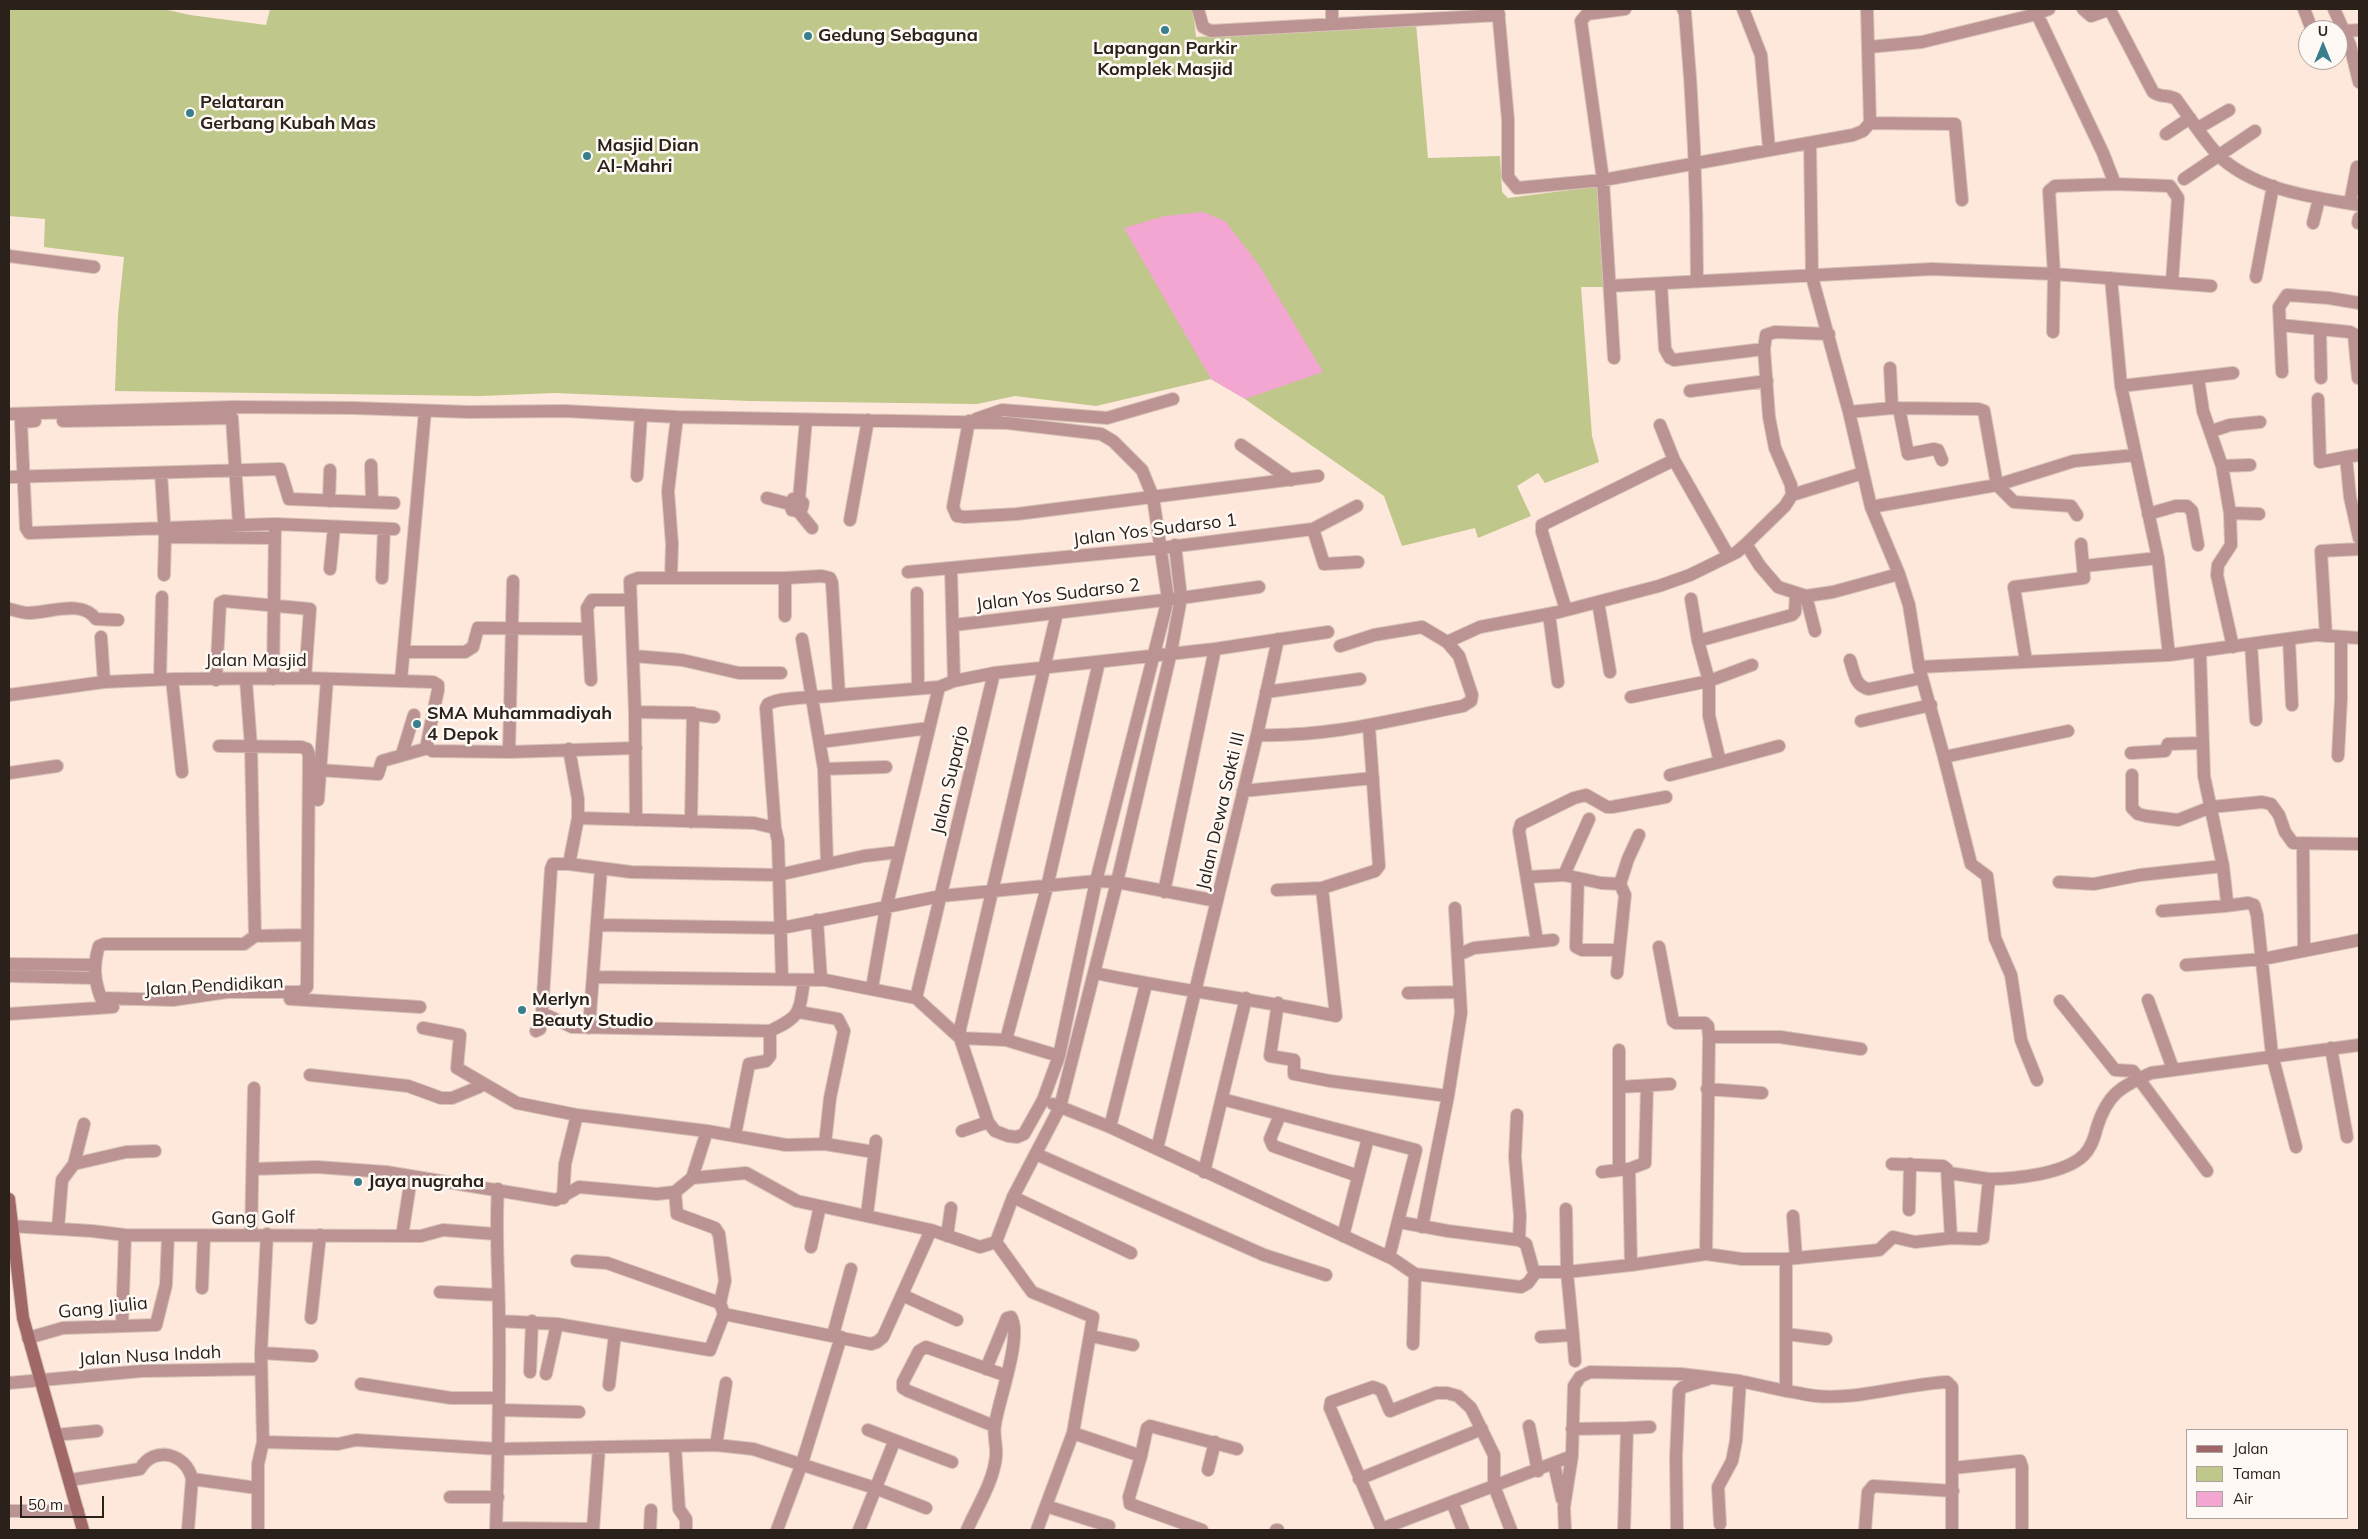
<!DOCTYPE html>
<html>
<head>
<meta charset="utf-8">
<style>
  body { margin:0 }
  #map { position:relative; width:2368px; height:1539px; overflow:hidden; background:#fee7db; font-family:Mulish,sans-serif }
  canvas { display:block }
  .frame { position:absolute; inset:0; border:10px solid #2b211b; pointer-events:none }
  .legend { position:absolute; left:2186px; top:1429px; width:162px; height:90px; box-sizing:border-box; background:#fef9f5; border:1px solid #aaa39e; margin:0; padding:6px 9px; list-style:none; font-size:15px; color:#2b211b }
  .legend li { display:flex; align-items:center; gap:10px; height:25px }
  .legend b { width:25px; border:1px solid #aaa39e }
  .north { position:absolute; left:2298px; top:20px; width:50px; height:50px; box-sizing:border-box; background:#fef9f5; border:1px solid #aaa39e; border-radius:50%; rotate:0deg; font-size:14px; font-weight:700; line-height:20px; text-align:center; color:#2b211b }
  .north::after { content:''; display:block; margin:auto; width:18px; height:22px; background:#397e8c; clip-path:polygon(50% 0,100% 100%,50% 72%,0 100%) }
  .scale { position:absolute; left:20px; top:1496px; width:84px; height:22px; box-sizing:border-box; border:2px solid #2b211b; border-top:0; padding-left:6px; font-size:15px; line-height:18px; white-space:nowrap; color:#2b211b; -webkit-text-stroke:4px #fef9f5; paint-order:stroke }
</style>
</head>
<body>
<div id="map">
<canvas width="2368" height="1539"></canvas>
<div class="frame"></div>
<ul class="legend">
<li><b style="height:6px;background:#a06769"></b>Jalan</li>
<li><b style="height:14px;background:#bfc78a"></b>Taman</li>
<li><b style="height:14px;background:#f4a6d2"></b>Air</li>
</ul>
<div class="north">U</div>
<div class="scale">50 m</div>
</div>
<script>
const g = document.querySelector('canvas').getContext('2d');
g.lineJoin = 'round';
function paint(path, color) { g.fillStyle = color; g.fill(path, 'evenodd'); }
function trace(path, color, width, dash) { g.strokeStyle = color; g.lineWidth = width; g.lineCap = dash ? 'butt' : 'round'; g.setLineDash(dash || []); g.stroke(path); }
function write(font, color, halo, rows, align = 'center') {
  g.font = font + ' Mulish,sans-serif'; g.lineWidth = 5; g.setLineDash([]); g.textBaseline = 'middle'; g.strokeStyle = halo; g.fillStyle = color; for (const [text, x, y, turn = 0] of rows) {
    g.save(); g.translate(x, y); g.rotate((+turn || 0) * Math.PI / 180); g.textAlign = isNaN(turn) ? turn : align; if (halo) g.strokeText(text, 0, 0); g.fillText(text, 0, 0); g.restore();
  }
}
paint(new Path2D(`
  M9,9H163L190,15L266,25L270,9H1193L1196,37L1416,24L1428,158L1500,156L1502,192L1508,198L1601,186L1605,287H1581L1592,436L1599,462L1545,483L1538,473L1517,486L1531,516L1478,538L1475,528L1402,546L1384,496L1245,399L1211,379L1096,406L1015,396L977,404L749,401L555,393L480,396L115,391L118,315L124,257L44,247L45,219L9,216Z`), '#bfc78a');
paint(new Path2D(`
  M1203,212L1225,221L1259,265L1323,372L1245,399L1211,379L1124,228L1165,216Z`), '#f4a6d2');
const street = new Path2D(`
  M1198,9L1203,27L1211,31L1499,15
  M1332,9V24
  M1498,9L1508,120V177L1517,188L1603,180L1853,135L1863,131L1870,123L1867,9
  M1683,9L1685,13C1693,103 1697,191 1697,281
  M1743,9L1761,55L1769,149
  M2083,9L2091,16L2111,9
  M2304,9L2312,30
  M2334,9L2350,45L2359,82
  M2110,10L2153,92C2160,98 2168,94 2176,99C2189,117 2202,137 2217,154C2253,190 2312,197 2359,205
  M2037,14L2103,153L2115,184L2055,186L2049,191L2054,274L2053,332
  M2345,31L2359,30
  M1869,47L1922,42L2037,14L2049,9
  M1870,123L1955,124L1962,200
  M2198,128L2229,110
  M2166,134L2190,118
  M1810,143L1812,277L1849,412L1871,507L1899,574
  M2184,179L2255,131
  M2115,184L2170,186L2178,198L2172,282
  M2350,203L2357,167
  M2313,223L2319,199
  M2358,223L2359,218
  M9,256L94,267
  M2256,277L2273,186
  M2111,278L2121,386L2158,558L2169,655
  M1661,284L1665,349L1670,358L1674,360L1764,349
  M1610,286L1932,269L2054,274L2211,286
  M2280,325L2350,332L2354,334L2358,378
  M2320,329L2321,378
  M1614,358L1603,180L1581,21L1587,14L1625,9
  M1890,368L1892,408
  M2282,372L2279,307L2287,295L2329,298L2359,303
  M2198,378L2203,411L2222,466L2230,513L2231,545L2218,565L2217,575L2233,647
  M2121,386L2233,373
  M1690,391L1767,381
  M2318,399L2320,462L2346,457L2350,497L2359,538
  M1899,408L1908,454L1934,449L1938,450L1942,460
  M1849,412L1892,408L1978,409L1984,411L1997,485L2014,502L2071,506L2077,515
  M9,414L234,407L354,408L469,412L565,411L677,417L1007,423L1101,434L1113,441L1142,470L1153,497L1168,599L1096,881L1059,1056L1043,1100L1024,1134L1017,1137L1008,1136L995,1131L988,1122L960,1038V1029L1057,613
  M976,419L1002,410L1107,418L1173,399
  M35,421L21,422L26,528L29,533L275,524L394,529
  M63,421L232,418L239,525
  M969,421L953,507L957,516L965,517L1017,514L1318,476
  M1660,425L1674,460L1728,555
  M2212,431L2230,425L2260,422
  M1241,445L1291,480
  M2346,457L2359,455
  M371,465L372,502
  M2222,466L2250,465
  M161,473L165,537L164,575
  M637,476L641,415
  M9,477L280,469L289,499L394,503
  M1792,495L1863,473
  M767,498L790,504
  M793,499H799L803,503L802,508L798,511L792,510L790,504Z
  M799,499L806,420
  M329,501L330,470
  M1871,507L1997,485L2074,461L2136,455
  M798,511L812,528
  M2230,513L2259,514
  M2148,514L2176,506H2187L2192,511L2198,545
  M850,520L868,420
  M1313,529L1324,564L1358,562
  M165,537L274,538
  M1746,544L1785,506L1792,495L1791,485L1775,448L1769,417L1764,349L1766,335L1775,332L1829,334
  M2084,566L2158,558
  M330,569L334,527
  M951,569L954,681
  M908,572L1161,548L1313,529L1357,506
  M382,578L384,529
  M671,578L672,544L668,491L677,417
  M785,578V616
  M917,593L918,688
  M1806,596L1815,631
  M1598,602L1610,672
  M9,609C15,610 22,613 28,613C49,613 82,599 96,619L118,620
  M1566,610L1542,532V525L1674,460
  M1549,614L1558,682
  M954,625L1181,598L1259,587
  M2326,636L2321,551L2359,549
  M101,637L104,682
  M802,639L824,769L827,864
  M2289,639L2292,705
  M1698,641L1792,615L1795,612L1796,594
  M2251,644L2256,720
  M1340,646L1374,635L1422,627L1447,642
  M404,652H465L473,647L478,628L588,629
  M634,656L682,660L739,673H781
  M1850,660C1854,672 1855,687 1869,689L1922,678
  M2026,661L2014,587L2084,578L2081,544
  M1919,667L1944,757L2068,731
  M160,679L162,597
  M172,679L182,772
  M273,679L275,524
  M216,680L220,603L224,601L310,609L305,678
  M246,680L251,747L255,936
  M401,680L425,411
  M591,680L587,608L592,600H631
  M939,687L954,681L994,673L1215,649L1328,632
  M1266,692L1360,679
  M9,695L104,682L172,679L305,678L433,682L438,685V690L427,743L428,748
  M1631,697L1709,681L1752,665
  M635,712L693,713L691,822
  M693,714L714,717
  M1861,721L1931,705
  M1257,735C1331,737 1392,720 1463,706L1471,701L1472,695L1459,656L1447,642L1480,627L1559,612L1659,586L1690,575L1737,552L1746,544L1760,566L1778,587L1806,596L1833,592L1899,574L1909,605L1919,667L2169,655L2316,635L2359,638
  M820,742L929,728
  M219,746L301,747L307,749L309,755L307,987L302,992H227L173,1000L101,998C94,980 93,965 99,946L104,944H244L255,936L307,935
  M509,752L513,581
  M2131,753L2165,751L2168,744L2203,743
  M402,754L414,715
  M2338,756L2341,699V637
  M1944,757L1971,864L1987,876L1995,938L2011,975L2021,1040L2037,1080
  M1720,762L1779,746
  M824,769L886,767
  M319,770L378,774L382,761L428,748L432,751L509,752L636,748
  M9,773L57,766
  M1670,775L1720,762L1709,716V681L1698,641L1691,599
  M2132,775V808L2138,814L2146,816L2178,820L2211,807L2262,802L2271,804L2279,815L2285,832L2293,843L2359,844
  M1243,791L1373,778
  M318,800L327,679
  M578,818L754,823L775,828
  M636,820L635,712L630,581L638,578H785L822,576L830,578L832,583L839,695L939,687L886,908L872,988
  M2303,843L2304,951
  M569,864L631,872L778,875L864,856L899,852
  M1564,875L1601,883L1620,884L1628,859L1639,835
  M1528,877L1564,875L1589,819
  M1578,878L1576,947L1582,950H1619
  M2059,882L2094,884L2140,875L2223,866
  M1277,890L1322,888
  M1164,892L1215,649
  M2225,906L2248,903L2254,905L2257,915L2272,1055L2296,1147
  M2162,911L2225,906L2227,902L2223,866L2204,776L2200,652
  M817,920L821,980
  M599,925L782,928L941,896L1096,881L1117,882L1217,901
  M1537,941L1519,831L1521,824L1574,798L1586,795L1607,807H1612L1666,797
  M1659,947L1673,1021L1676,1023H1705L1708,1026L1709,1037
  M1460,954L1474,948L1553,940
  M9,964L94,965
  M2186,965L2263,959L2359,940
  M1095,973C1175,990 1256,999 1336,1016L1322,888L1375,871L1379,866L1369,727
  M1617,973L1625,895L1620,884
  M9,976L95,978
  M594,977L825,980L916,998L960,1038
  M782,979L778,841L775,828L766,708L768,704C780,696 822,698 839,695
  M1408,993L1459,992
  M916,998L994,673
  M290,999L420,1007
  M2148,1000L2173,1069
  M2060,1001L2115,1070L2133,1071L2207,1171
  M1278,1003L1270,1056L1294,1060V1074L1330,1081L1448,1096
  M799,1012L838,1019L844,1031L830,1098L825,1144
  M542,1013L572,1027L770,1031C801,1016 799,1014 804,980
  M9,1014L113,1007
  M423,1028L460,1035L457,1068L517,1103L577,1115L707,1131L786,1145L825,1144L874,1152
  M589,1028L601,869
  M536,1031L540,1029L542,1013L551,869L553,864H569L578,818V799L569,749
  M960,1038L1006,1040L1059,1056
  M1006,1040L1047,887L1099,662
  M2331,1048L2347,1137
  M1619,1050V1169
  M310,1075L408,1086L441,1098H452L479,1087L482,1083
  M1620,1087L1670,1084
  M1707,1089L1762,1093
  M1222,1099L1416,1150L1389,1257
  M1053,1104L1110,1127L1393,1259L1415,1274L1521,1287L1528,1283L1536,1272
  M1280,1115L1270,1139L1273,1146L1358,1176
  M1517,1115L1515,1157L1520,1216L1519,1240
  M1110,1127L1146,984
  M962,1131L988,1122
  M735,1135L749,1064L766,1061L770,1056V1031
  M1157,1149L1257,735L1278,639
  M1036,1154L1264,1255L1326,1275
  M74,1164L84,1124
  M1892,1164L1943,1166L1947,1169L1951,1238
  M253,1169L317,1167L386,1172L556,1200L579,1187L657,1194L675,1192L677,1214L715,1228L719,1234L725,1281L720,1303L724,1314L710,1350L557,1324L499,1321
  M1204,1172L1246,998
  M1602,1172L1627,1169
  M1949,1173L1989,1179
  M692,1178L707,1131
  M675,1192L692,1178L746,1173L797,1201L931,1230L980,1247L996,1242L1013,1197L1060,1107L1117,882L1171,652L1181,598L1175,545
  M1013,1197L1131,1253
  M563,1198L565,1164L577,1115
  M1909,1210L1910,1164
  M867,1215L876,1141
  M1793,1216L1796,1258
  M1399,1222L1448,1231L1519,1240L1526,1244L1533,1269L1536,1272H1567L1631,1265L1706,1254L1742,1259H1786L1879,1250L1893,1237L1915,1242L1951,1238L1979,1239L1983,1238L1989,1179C2015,1179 2065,1174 2084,1155C2091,1148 2095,1136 2097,1127C2108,1093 2121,1087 2151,1073L2359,1045
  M11,1226L92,1231L125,1235L421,1236L443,1230L495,1234
  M1422,1227L1448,1096L1461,1013L1455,908
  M58,1228L62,1180L74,1164L126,1152L155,1151
  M267,1234L261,1353L263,1442L338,1444L356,1440L499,1449L716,1445L753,1449L875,1488L926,1508
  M251,1235L254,1088
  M402,1236L411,1178
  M947,1236L951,1208
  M1343,1236L1368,1138
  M996,1242L1032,1292L1093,1317L1073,1433L1037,1530
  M811,1247L820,1206
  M1706,1254L1709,1037H1780L1861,1049
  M1786,1259V1391C1796,1392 1806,1395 1816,1396C1860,1400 1904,1384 1947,1382L1952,1387V1530
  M577,1261L607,1263L720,1303
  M1631,1265L1629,1169L1645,1163L1647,1086
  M202,1288L204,1236
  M440,1292L498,1295
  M902,1295L957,1320
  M724,1314L871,1344L877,1342L883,1337L931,1230
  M311,1318L320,1235
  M122,1325L125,1235
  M1786,1334L1826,1339
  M833,1335L851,1269
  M1573,1335L1575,1361
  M1091,1336L1133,1345
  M1541,1337L1573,1335L1567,1272L1566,1209
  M28,1338L63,1328L156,1325L166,1285L168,1236
  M1413,1344L1415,1274
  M261,1353L312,1356
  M530,1372L532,1321
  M546,1374L557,1324
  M9,1383L142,1371L261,1369
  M361,1384L451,1398H499
  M609,1385L615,1334
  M499,1410L579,1412
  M994,1426L908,1391L903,1388V1382L919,1351L926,1347L1007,1376
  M1529,1426L1538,1471
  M1627,1428L1650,1427
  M1572,1429L1627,1428L1624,1530
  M868,1430L952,1462
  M1073,1433L1141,1456L1147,1428L1150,1426L1237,1449
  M56,1435L97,1431
  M716,1445L726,1383
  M675,1446L679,1509L686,1519V1530
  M1141,1456L1129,1497L1130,1504L1202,1530
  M1554,1464L1562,1499
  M1953,1468L2020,1461L2022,1467V1530
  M1208,1470L1215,1442
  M1359,1479L1482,1429
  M70,1480L140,1469C154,1445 186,1453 192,1479L257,1488
  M450,1497H498
  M1452,1502L1463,1530
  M1046,1506L1109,1526
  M9,1511H78
  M1720,1524L1718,1487L1732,1461L1736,1441L1740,1381
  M496,1528L593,1529
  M1381,1529L1572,1456
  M188,1530L192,1479
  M258,1530V1464L263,1442
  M496,1530C498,1461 500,1391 499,1322C499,1277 495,1234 498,1189
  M593,1530L599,1447
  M650,1530L651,1510
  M777,1530L802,1463L841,1337
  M859,1530L894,1442
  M967,1530C977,1507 994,1481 996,1456C997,1446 993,1435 995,1425C998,1402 1023,1336 1011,1317L1007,1318L986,1369
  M1276,1530H1278
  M1382,1530L1330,1408L1331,1402L1373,1387L1381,1390L1390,1411L1436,1393H1447L1458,1396L1471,1408L1494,1455V1486L1511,1530
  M1565,1530L1564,1507L1572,1456L1574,1386L1580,1377L1590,1372L1681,1374L1740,1381L1786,1391
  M1677,1530L1676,1457L1679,1391L1683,1387L1708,1379
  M1865,1530L1868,1492L1873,1486L1953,1491`);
const secondary = new Path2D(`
  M9,1199L23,1318L83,1530`);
trace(street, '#d8c3b8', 14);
trace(secondary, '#d8c3b8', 14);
trace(street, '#bb9393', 12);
trace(secondary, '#a06769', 12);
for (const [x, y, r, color] of [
  [1165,30,5,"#397e8c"],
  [808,36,5,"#397e8c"],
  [190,113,5,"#397e8c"],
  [587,156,5,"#397e8c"],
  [417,724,5,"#397e8c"],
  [522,1010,5,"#397e8c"],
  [358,1182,5,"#397e8c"]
]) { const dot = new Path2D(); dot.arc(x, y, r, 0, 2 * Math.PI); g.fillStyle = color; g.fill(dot); trace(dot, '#fef9f5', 2); }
write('bold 18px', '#2b211b', '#fef9f5', [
  ["Gedung Sebaguna",818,36],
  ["Lapangan Parkir",1165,49,"center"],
  ["Komplek Masjid",1165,70,"center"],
  ["Pelataran",200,103],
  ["Gerbang Kubah Mas",200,124],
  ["Masjid Dian",597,146],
  ["Al-Mahri",597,167],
  ["SMA Muhammadiyah",427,714],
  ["4 Depok",427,735],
  ["Merlyn",532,1000],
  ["Beauty Studio",532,1021],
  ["Jaya nugraha",368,1182]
], 'left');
write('18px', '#2b211b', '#fef9f5', [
  ["Jalan Yos Sudarso 1",1155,530,-7],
  ["Jalan Yos Sudarso 2",1058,595,-7],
  ["Jalan Masjid",256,661],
  ["Jalan Suparjo",950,780,-77],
  ["Jalan Dewa Sakti III",1221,811,-77],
  ["Jalan Pendidikan",214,986,-3],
  ["Gang Golf",253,1218,-1],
  ["Gang Jiulia",103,1308,-6],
  ["Jalan Nusa Indah",150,1356,-3]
]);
</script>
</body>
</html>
